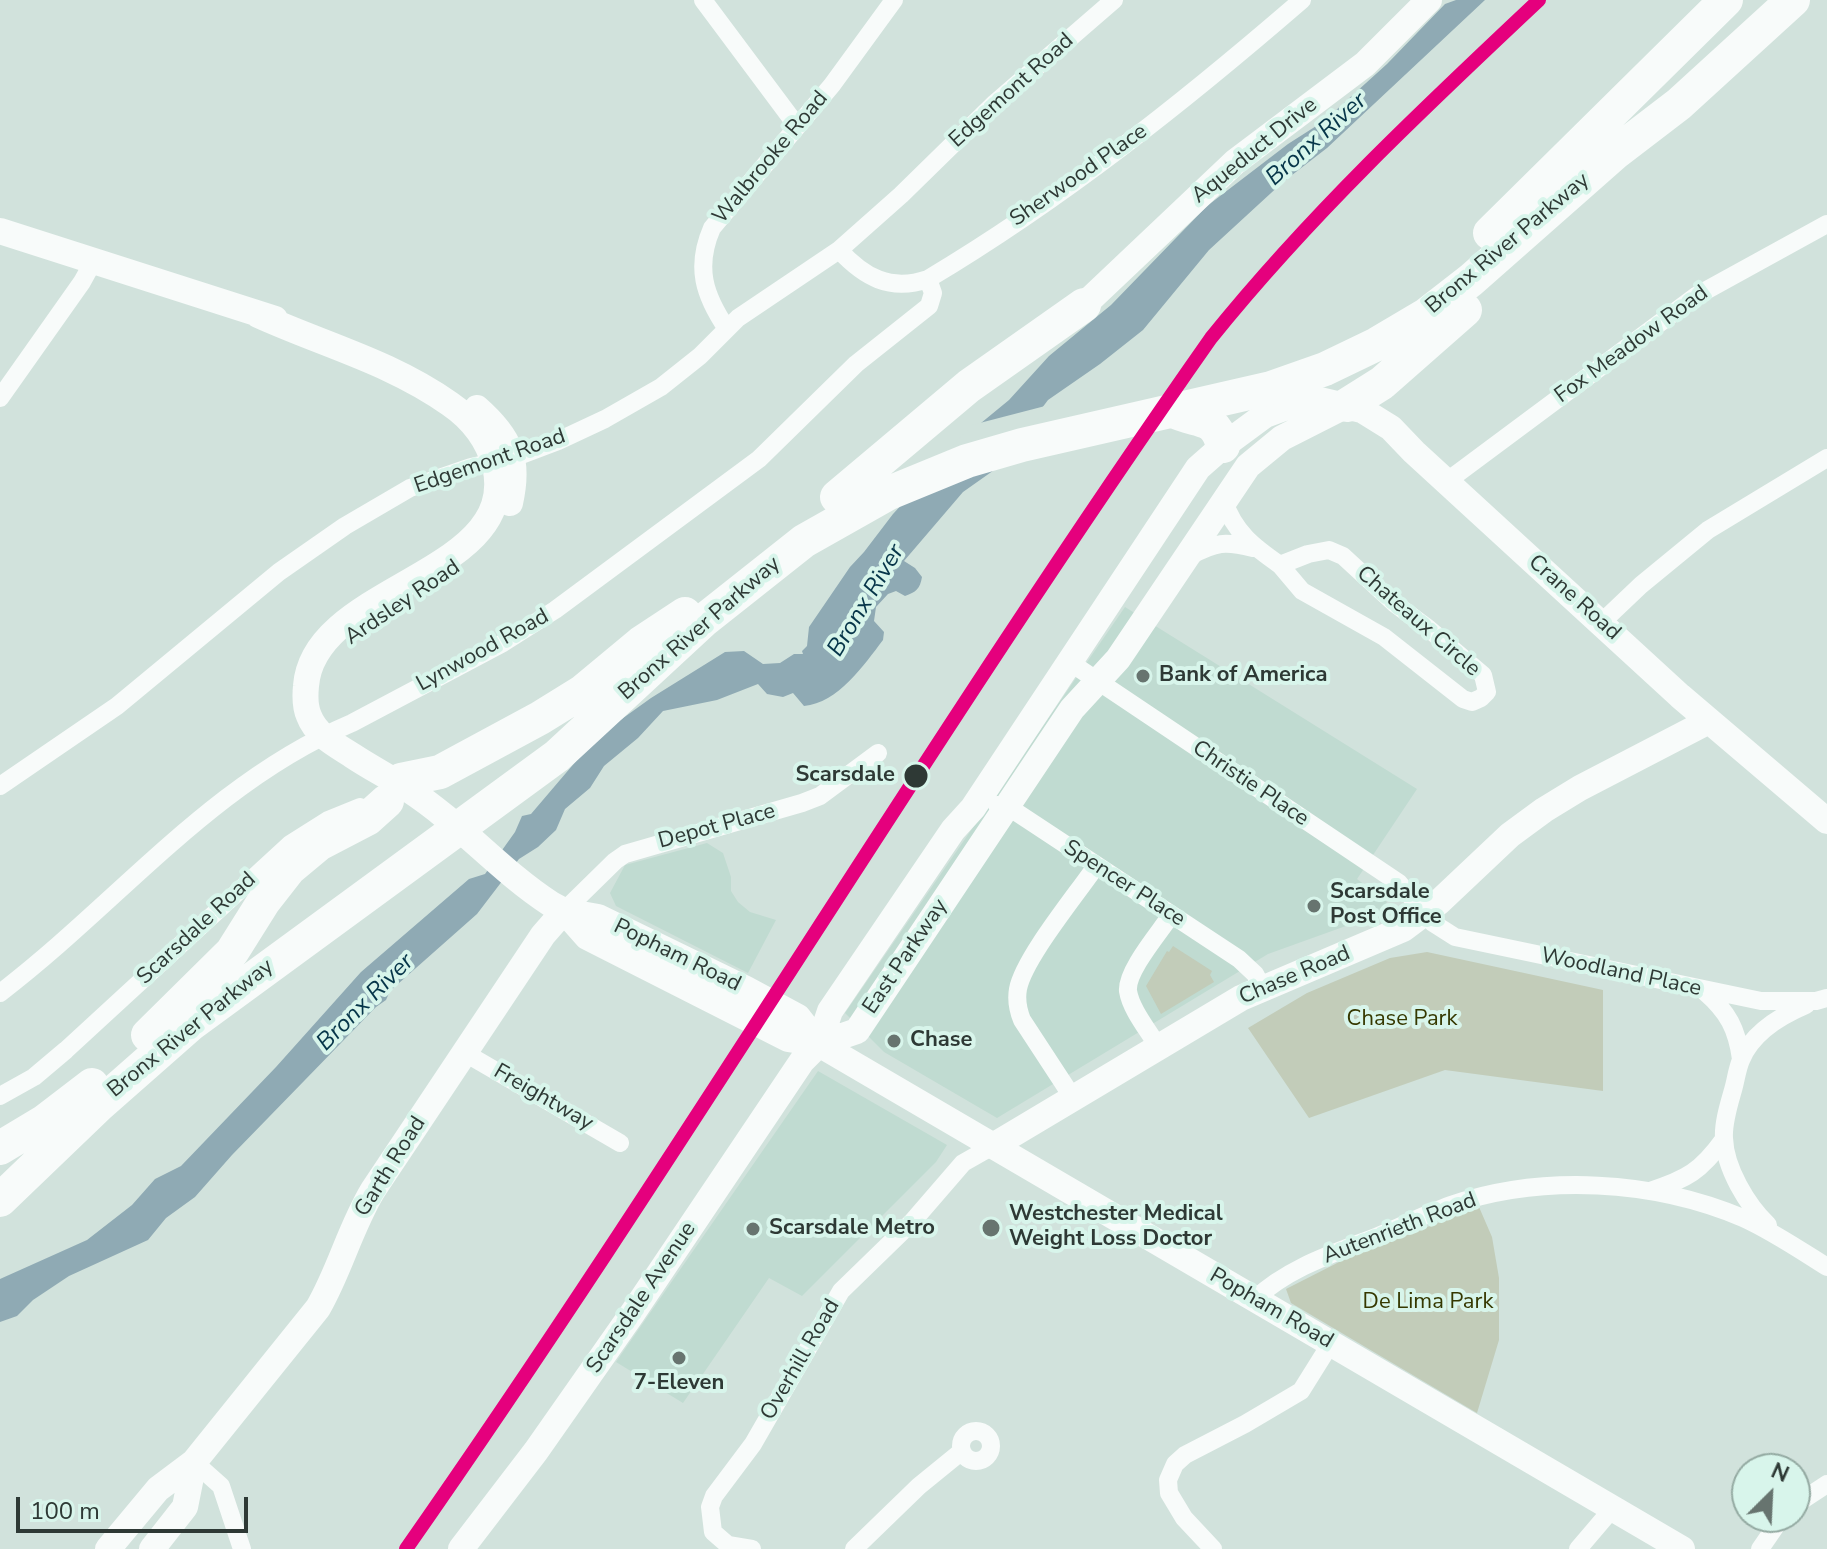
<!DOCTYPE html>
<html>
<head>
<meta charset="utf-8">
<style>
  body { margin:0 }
  #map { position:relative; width:1827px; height:1549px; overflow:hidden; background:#d1e2dc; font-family:"Nunito Sans",sans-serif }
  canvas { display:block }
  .north { position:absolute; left:1731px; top:1453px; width:80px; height:80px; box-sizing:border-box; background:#d8f5eb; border:2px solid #94aaa2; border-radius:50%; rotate:24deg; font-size:22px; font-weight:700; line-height:32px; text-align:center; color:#2e3935 }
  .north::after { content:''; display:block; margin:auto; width:28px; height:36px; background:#67746f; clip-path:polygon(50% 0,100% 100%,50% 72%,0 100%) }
  .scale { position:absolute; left:16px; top:1497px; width:232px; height:36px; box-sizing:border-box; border:4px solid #2e3935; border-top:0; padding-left:10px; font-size:24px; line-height:28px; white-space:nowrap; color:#2e3935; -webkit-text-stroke:6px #d8f5eb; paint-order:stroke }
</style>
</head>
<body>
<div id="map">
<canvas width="1827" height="1549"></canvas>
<div class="north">N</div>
<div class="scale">100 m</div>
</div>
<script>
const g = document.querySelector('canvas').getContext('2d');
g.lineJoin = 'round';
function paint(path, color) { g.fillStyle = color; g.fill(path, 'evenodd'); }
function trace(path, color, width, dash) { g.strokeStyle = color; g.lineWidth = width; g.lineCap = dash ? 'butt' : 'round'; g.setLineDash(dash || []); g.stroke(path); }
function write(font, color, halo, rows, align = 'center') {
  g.font = font + ' "Nunito Sans",sans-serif'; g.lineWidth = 8; g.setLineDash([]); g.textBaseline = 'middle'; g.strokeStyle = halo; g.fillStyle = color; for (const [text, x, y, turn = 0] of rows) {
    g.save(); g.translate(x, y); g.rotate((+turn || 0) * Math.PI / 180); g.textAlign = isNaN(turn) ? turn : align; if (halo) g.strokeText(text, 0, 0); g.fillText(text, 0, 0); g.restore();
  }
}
paint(new Path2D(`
  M1125,607L1417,789L1357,879L1387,902L1382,913L1268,954L997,1118L884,1052L845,1013Z
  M707,843L723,853L731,877V891L738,902L750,912L776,920L748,973L616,906L610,893L625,865Z
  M818,1071L947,1145L936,1162L802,1296L769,1278L683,1403L616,1362Z`), '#c0dbd1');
paint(new Path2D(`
  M1173,946L1212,971L1210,975L1214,982L1161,1014L1146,986L1167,951L1169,952Z
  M1427,952L1603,990V1091L1445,1070L1309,1118L1248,1028L1307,993L1390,958Z
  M1479,1207L1492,1237L1499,1278V1340L1477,1413L1291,1303L1286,1289L1347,1258Z`), '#c2ccb9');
paint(new Path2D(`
  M1456,0H1485L1327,148L1283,182L1209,250L1143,330L1100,364L1048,400L997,468L963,492L904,561L915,568L922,577C920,589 916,592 905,596L896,591L888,594L876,607L874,621L884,632L883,640C864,665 838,703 804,706L793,693L783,697L767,694L758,684L717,700L663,711L638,738L604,766L590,788L565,809L556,830L538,847L519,859L477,914L390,991L386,1000L376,1007L232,1155L195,1197L166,1218L148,1240L69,1276L33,1300L17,1316L0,1322V1279L87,1240L132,1205L155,1179L181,1166L276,1067L361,972L469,879L485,874L515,832L522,816L531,814L583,753L619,721L651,698L725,652L744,651L763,664L780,663L794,654H803L802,651L807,646L809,627L850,567L864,552L893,514L964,437L1009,400L1049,356L1111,305L1207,206L1288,144L1324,121L1387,64L1445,4Z`), '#8faab4');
paint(new Path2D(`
  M1049,405L1005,464L896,505L972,425Z`), '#d1e2dc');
trace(new Path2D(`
  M703,0L797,126
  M839,250C864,277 890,292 928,279C1062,199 1184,102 1302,0
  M727,329C704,295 695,267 712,228L832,85L894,0
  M0,398L82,282L93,262
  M1446,482L1696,296L1827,224
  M1224,501C1234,532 1254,547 1280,565
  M1329,550L1343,556L1394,603L1429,629L1483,675L1487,692L1481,698L1472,702L1463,699L1384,637L1302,591L1280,565L1308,554Z
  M1190,556C1216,542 1225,541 1253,548
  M1601,623L1641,585L1708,530L1827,458
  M1068,661L1399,883L1433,923L1455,937L1761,1001H1816L1827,998
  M0,786L117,706L279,572L345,526L410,488L471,467L513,458L558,441L605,419L661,387L700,356L738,318L839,250L901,195L995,103L1114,0
  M997,805L1007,806L1239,959L1255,974L1262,987
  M564,911L615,861L625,854L802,803L820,796L878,753
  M1705,992C1728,1012 1737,1029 1741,1059
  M0,993C118,903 212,782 352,723L503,643L555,610L759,459L856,364L929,306L933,293L928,279
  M1158,1047C1149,1031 1131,1010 1128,991C1126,971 1160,932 1171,915
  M465,1053L620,1143
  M0,1096L34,1077L66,1050L290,844L328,820L360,807
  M1073,1098L1022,1020C1018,1010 1016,1000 1018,989C1024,958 1077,894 1096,866
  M1650,1191C1687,1179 1701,1171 1724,1139
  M1768,1225C1747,1205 1725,1168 1724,1138C1723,1123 1729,1104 1733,1090C1736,1080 1737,1069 1741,1060C1752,1033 1780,1016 1806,1005
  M1255,1299C1289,1267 1335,1253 1378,1236C1402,1226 1426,1214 1451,1205C1543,1174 1653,1180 1743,1218C1772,1231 1800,1250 1827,1267
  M961 1446a15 15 0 1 1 30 0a15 15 0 1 1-30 0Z
  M194,1462L221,1486L242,1549
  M1795,1505L1827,1484
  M752,1549L728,1545L713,1532L710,1507L714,1496L753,1444L841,1291L912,1222L963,1163L993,1146
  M854,1549L919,1486L962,1451
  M1213,1549L1184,1518L1169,1493L1168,1480L1175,1464L1185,1455L1245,1424L1301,1391L1331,1343
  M1578,1549L1613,1508
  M1760,1549L1782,1517`), '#f8fbfa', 18);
trace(new Path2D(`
  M0,231L275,319
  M1084,305L1235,162L1365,64L1429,0
  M258,315C324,345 391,362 450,404C472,419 488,440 495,466C521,576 313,585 306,686C305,696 305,707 309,716C316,735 336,745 353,756C371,768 391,778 409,790C460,823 500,871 551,904L564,911L598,917L746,989L798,1017L819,1044
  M477,408C510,437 520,459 510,503
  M564,911L587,937L788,1039L819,1044L1682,1549
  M819,1044L830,1011L953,830L973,808L1198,468L1223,446L1265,415L1311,398L1362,410L1391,428L1414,452L1680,696L1827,821
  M993,1146L1241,998L1403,929L1439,902L1510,835L1544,810L1580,788L1709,721
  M108,1549L158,1489L194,1462L318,1308C340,1270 350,1228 373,1190L543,935L564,911
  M152,1549L185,1507L194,1462
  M461,1549L536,1451L632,1314L802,1061L819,1044L857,1031L1072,709L1118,659L1248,466L1282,438L1347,405`), '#f8fbfa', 26);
trace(new Path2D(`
  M1490,233L1726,0
  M1347,405L1382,383L1465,310
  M1173,411C1198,423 1215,414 1223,446
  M837,497L969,386L1084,305
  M401,780L440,772L540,718L582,692L641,643L685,614
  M148,1035L232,952L264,901L289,869L319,844L367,819L387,801
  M0,1148L45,1121L92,1085
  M0,1200L99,1105L191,1024L557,756L703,621L804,541L889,493L967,461L1022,445L1271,388L1325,369L1377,344L1426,315L1471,280L1615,153L1679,104L1793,0`), '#f8fbfa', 34);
trace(new Path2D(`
  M406,1549C684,1152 932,735 1211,338C1310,215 1424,108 1539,0`), '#e5007d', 14);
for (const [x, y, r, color] of [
  [1143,676,8,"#67746f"],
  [916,776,13,"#2e3935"],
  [1314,906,8,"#67746f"],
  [894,1041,8,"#67746f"],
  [991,1228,10,"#67746f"],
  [753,1229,8,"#67746f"],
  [679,1358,8,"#67746f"]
]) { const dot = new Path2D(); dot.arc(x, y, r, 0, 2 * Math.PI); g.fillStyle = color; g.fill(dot); trace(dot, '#d8f5eb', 3); }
write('22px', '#2e3935', '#d8f5eb', [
  ["Edgemont Road",1012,91,-42],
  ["Aqueduct Drive",1255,151,-39],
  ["Walbrooke Road",771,158,-50],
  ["Sherwood Place",1079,176,-35],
  ["Bronx River Parkway",1508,244,-40],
  ["Fox Meadow Road",1632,345,-36],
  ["Edgemont Road",490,462,-19],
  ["Crane Road",1574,598,42],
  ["Ardsley Road",403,603,-34],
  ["Chateaux Circle",1418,622,41],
  ["Bronx River Parkway",700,629,-41],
  ["Lynwood Road",483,651,-29],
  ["Christie Place",1250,784,34],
  ["Depot Place",717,827,-15],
  ["Spencer Place",1124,884,33],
  ["Scarsdale Road",197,929,-43],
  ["Popham Road",677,956,26],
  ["East Parkway",906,957,-56],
  ["Woodland Place",1621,973,12],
  ["Chase Road",1295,976,-23],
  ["Bronx River Parkway",191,1029,-39],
  ["Freightway",543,1098,30],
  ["Garth Road",391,1167,-58],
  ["Autenrieth Road",1400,1229,-21],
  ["Scarsdale Avenue",642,1298,-56],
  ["Popham Road",1271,1309,30],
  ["Overhill Road",801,1360,-60]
]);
write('bold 22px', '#2e3935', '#d8f5eb', [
  ["Bank of America",1159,676],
  ["Scarsdale",1330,893],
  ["Post Office",1330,918],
  ["Chase",910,1041],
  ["Westchester Medical",1009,1215],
  ["Weight Loss Doctor",1009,1240],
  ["Scarsdale Metro",769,1229],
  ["7-Eleven",679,1384,"center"]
], 'left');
write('bold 22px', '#2e3935', '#d8f5eb', [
  ["Scarsdale",895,776]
], 'right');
write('22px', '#353800', '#d8f5eb', [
  ["Chase Park",1402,1020],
  ["De Lima Park",1428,1303]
]);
write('italic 24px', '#063549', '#d8f5eb', [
  ["Bronx River",1317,140,-42],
  ["Bronx River",867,601,-59],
  ["Bronx River",366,1003,-45]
]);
</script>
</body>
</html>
